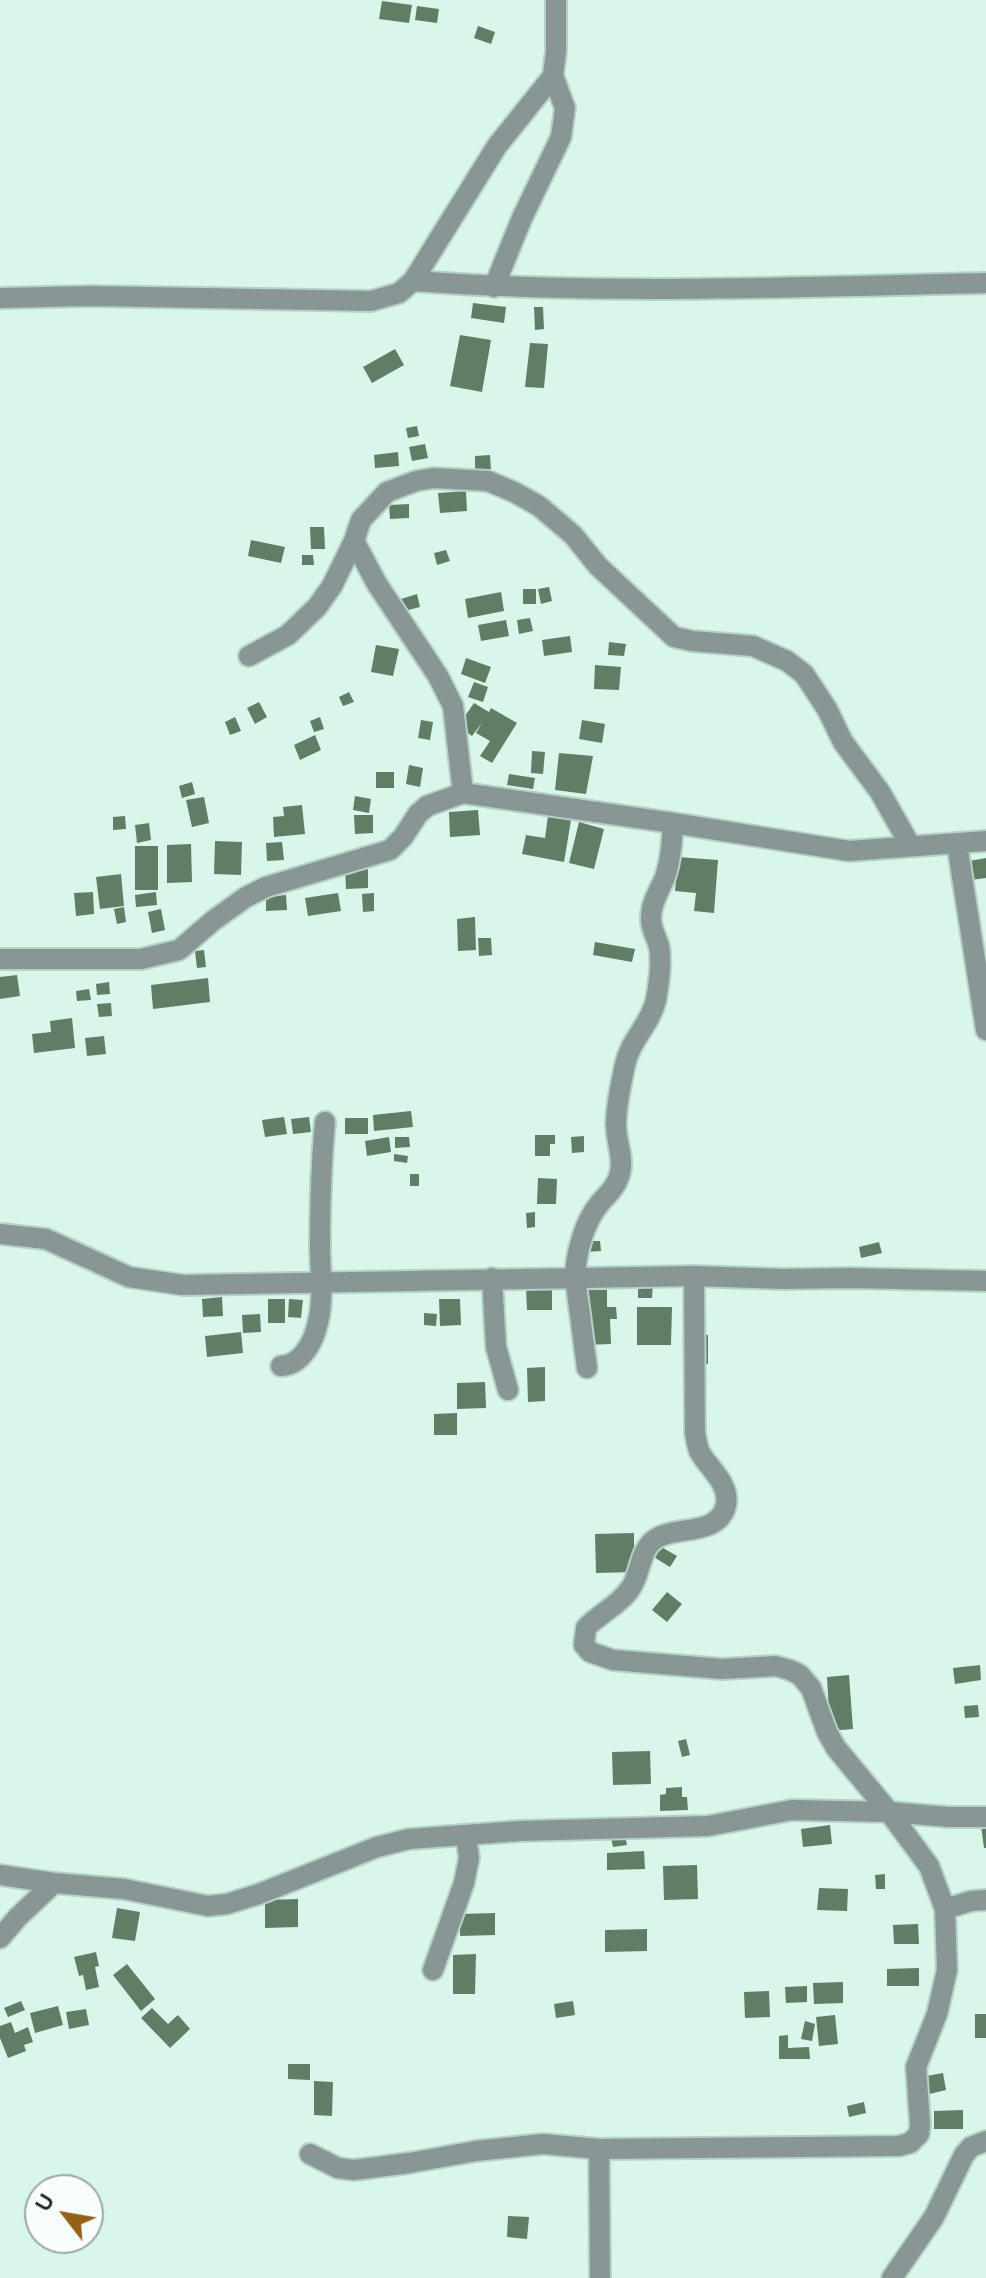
<!DOCTYPE html>
<html>
<head>
<meta charset="utf-8">
<style>
  body { margin:0 }
  #map { position:relative; width:986px; height:2278px; overflow:hidden; background:#d8f7ea; font-family:Cabin,sans-serif }
  canvas { display:block }
  .north { position:absolute; left:24px; top:2174px; width:80px; height:80px; box-sizing:border-box; background:#f7fefb; border:2px solid #9ea7a3; border-radius:50%; rotate:301deg; font-size:22px; font-weight:700; line-height:32px; text-align:center; color:#192420 }
  .north::after { content:''; display:block; margin:auto; width:28px; height:36px; background:#956115; clip-path:polygon(50% 0,100% 100%,50% 72%,0 100%) }
</style>
</head>
<body>
<div id="map">
<canvas width="986" height="2278"></canvas>
<div class="north">U</div>
</div>
<script>
const g = document.querySelector('canvas').getContext('2d');
g.lineJoin = 'round';
function paint(path, color) { g.fillStyle = color; g.fill(path, 'evenodd'); }
function trace(path, color, width, dash) { g.strokeStyle = color; g.lineWidth = width; g.lineCap = dash ? 'butt' : 'round'; g.setLineDash(dash || []); g.stroke(path); }
paint(new Path2D(`
  M382,1L412,5L409,23L379,19Z
  M417,6L439,9L437,23L415,20Z
  M478,26L495,32L491,44L474,38Z
  M473,303L506,307L504,323L471,318Z
  M534,307H543L544,329L535,330Z
  M460,335L491,340L482,392L450,386Z
  M530,343L548,344L544,388L525,387Z
  M395,349L404,365L372,383L363,367Z
  M417,426L419,436L408,438L406,428Z
  M425,444L428,458L412,461L409,447Z
  M398,452L399,466L375,468L374,455Z
  M490,455L491,469L475,470V456Z
  M466,491L467,511L440,513L438,493Z
  M409,504V518L390,519L389,505Z
  M310,527H324L325,549H311Z
  M251,540L285,547L281,563L248,556Z
  M446,550L450,561L437,565L434,553Z
  M302,555H313L314,565H302Z
  M549,587L552,601L541,604L538,589Z
  M523,589H536V604H523Z
  M501,592L504,611L468,618L465,599Z
  M417,594L420,607L404,611L401,599Z
  M530,618L533,631L519,634L517,620Z
  M506,620L509,636L481,641L478,625Z
  M570,636L572,652L544,656L542,640Z
  M609,642L626,644L624,656L608,655Z
  M376,645L399,649L393,676L371,672Z
  M466,658L491,667L485,683L461,674Z
  M595,665L621,667L619,690L594,689Z
  M474,682L488,687L483,702L468,697Z
  M349,692L354,702L343,706L339,697Z
  M259,702L267,717L255,724L247,708Z
  M474,703L489,712L491,708L517,723L492,763L480,756L490,741L476,733L482,723L472,736L458,726Z
  M235,717L241,731L230,735L225,722Z
  M320,717L324,729L314,732L310,721Z
  M421,720L433,722L430,740L418,738Z
  M582,720L605,724L602,743L579,739Z
  M315,735L321,750L300,760L294,745Z
  M532,751L545,752L543,774L531,773Z
  M559,753L593,756L586,794L555,790Z
  M409,765L423,768L420,787L406,784Z
  M376,772H394V788H376Z
  M509,774L535,778L533,789L507,785Z
  M192,782L195,794L182,798L179,786Z
  M355,796L371,799L369,813L353,810Z
  M204,797L209,823L192,827L186,800Z
  M302,805L305,834L274,837L273,817L284,816L283,807Z
  M478,810L480,835L450,837L449,812Z
  M354,815H373V833L355,834Z
  M125,816L126,829L113,830V817Z
  M548,816L571,820L564,862L522,854L526,835L545,838Z
  M579,822L604,829L594,869L569,863Z
  M149,823L151,840L137,843L135,825Z
  M215,841L242,842L241,875L214,874Z
  M282,842L284,860L267,861L266,843Z
  M191,844L192,882L167,883V845Z
  M135,846H158V890H135Z
  M678,857L718,860L714,913L694,911L696,893L675,891Z
  M986,858V878L971,880L969,861Z
  M368,867V888L346,889L345,868Z
  M121,874L124,906L100,909L96,877Z
  M93,892L94,914L76,916L74,893Z
  M156,892L157,905L136,907L135,895Z
  M338,893L341,911L308,916L305,898Z
  M374,893V911L363,912L362,894Z
  M286,895L287,910L266,911V897Z
  M124,907L126,922L117,924L114,909Z
  M161,909L165,930L152,933L148,912Z
  M475,917L476,950L458,951L457,919Z
  M478,938H491L492,955L479,956Z
  M595,942L635,949L632,962L593,955Z
  M204,950L206,967L197,968L195,951Z
  M17,975L20,996L0,999V977Z
  M208,978L210,1002L153,1009L151,985Z
  M109,982L110,994L97,995L96,984Z
  M89,989L91,1000L77,1001L76,991Z
  M111,1003L112,1016L99,1017L97,1004Z
  M72,1018L75,1048L34,1053L32,1034L51,1032L50,1021Z
  M104,1036L106,1054L87,1056L85,1038Z
  M411,1111L413,1127L374,1131L373,1115Z
  M284,1117L287,1134L265,1137L262,1120Z
  M309,1117L311,1132L293,1134L291,1119Z
  M345,1118H368V1134H345Z
  M535,1135H555V1144H550V1156H535Z
  M584,1136V1152L572,1153L571,1137Z
  M389,1137L391,1152L367,1156L365,1141Z
  M395,1137H409L410,1147L395,1148Z
  M394,1154L408,1156L407,1163L394,1161Z
  M410,1174H419V1186H410Z
  M538,1178L557,1179L556,1204H537Z
  M535,1212V1227L527,1228L526,1213Z
  M585,1241H600L601,1251L585,1252Z
  M879,1242L882,1253L861,1258L859,1247Z
  M638,1284H653L652,1298H638Z
  M552,1287V1310H527L526,1288Z
  M588,1290H607V1307H616L617,1319H610L611,1344L584,1345L589,1318Z
  M222,1297L223,1316L203,1317L202,1299Z
  M268,1299H285V1323H268Z
  M289,1299L303,1300L301,1318L288,1317Z
  M439,1299H460L461,1325L440,1326Z
  M637,1307H672L671,1345H637Z
  M424,1313L437,1314L436,1326L424,1325Z
  M260,1314L261,1332L243,1333L242,1315Z
  M241,1332L243,1353L207,1357L205,1336Z
  M696,1335H708V1364H696Z
  M545,1367V1401L528,1402L527,1368Z
  M485,1382L486,1408L457,1409V1383Z
  M457,1413V1435H434V1414Z
  M634,1533V1572L596,1573L595,1534Z
  M658,1545L677,1556L670,1567L652,1556Z
  M667,1592L682,1604L667,1622L652,1610Z
  M980,1665L981,1680L955,1684L953,1668Z
  M849,1675L853,1729L830,1731L827,1677Z
  M978,1705L979,1717L965,1718L964,1706Z
  M686,1739L690,1755L682,1757L678,1741Z
  M650,1751L651,1784L613,1785L612,1752Z
  M682,1787V1797H687L688,1810L660,1811V1795L666,1794V1788Z
  M830,1825L832,1844L803,1847L801,1829Z
  M986,1825V1848H984L981,1826Z
  M624,1831L627,1845L613,1847L610,1833Z
  M644,1851L645,1869L607,1870V1853Z
  M697,1865L698,1899L664,1900L663,1866Z
  M885,1874V1889H876L875,1875Z
  M819,1888L848,1889L847,1911L817,1910Z
  M298,1899V1927L265,1928V1900Z
  M117,1908L140,1912L135,1941L112,1938Z
  M495,1913V1935L460,1936V1914Z
  M918,1924L919,1944H894L893,1925Z
  M647,1929V1951L605,1952V1930Z
  M96,1952L99,1966L95,1967L99,1987L86,1990L83,1975L79,1976L74,1957Z
  M476,1954L475,1994H453V1955Z
  M127,1964L155,1999L141,2011L113,1975Z
  M919,1968V1986H887V1969Z
  M843,1982V2003L814,2004L813,1983Z
  M807,1986V2002L786,2003L785,1987Z
  M769,1991L770,2017L745,2018L744,1992Z
  M21,2001L25,2010L8,2017L4,2008Z
  M573,2001L575,2015L556,2018L554,2004Z
  M58,2006L63,2025L35,2033L30,2013Z
  M152,2008L168,2024L178,2015L190,2029L170,2048L141,2018Z
  M86,2009L89,2025L69,2029L66,2012Z
  M975,2014H986V2038H975Z
  M835,2015L838,2044L819,2046L816,2017Z
  M805,2021L815,2024L812,2041L801,2039Z
  M11,2022L15,2033L28,2027L33,2042L24,2045L26,2051L8,2058L0,2038V2026Z
  M788,2035V2048L809,2047L810,2059H779V2036Z
  M288,2064H310V2080L288,2079Z
  M943,2073L946,2090L925,2095L921,2077Z
  M314,2081L333,2082L332,2116L314,2115Z
  M864,2102L866,2113L849,2117L847,2106Z
  M963,2110V2129H934V2111Z
  M508,2216L529,2217L527,2239L507,2237Z`), '#617d65');
const minor = new Path2D(`
  M413,281C603,295 795,287 986,283
  M494,287L522,218L561,137L565,108L553,76
  M0,298L91,296L371,301L399,293L413,281L497,146L553,76L556,51V0
  M354,541L377,584L438,676L453,706L463,793
  M249,656L288,635L317,607L332,586L354,541L361,520L387,492L416,481L434,478L488,481L514,492L539,506L573,535L598,566L674,637L692,641L753,646L787,661L804,674L827,709L843,742L880,792L910,845
  M957,844L986,1030
  M0,959H141L179,950L214,920L246,897L266,887L390,850L403,837L418,814L427,806L463,793L673,823L849,851L986,841
  M0,1234L46,1239L129,1277L183,1285L694,1276L783,1279L851,1278L986,1281
  M492,1278L496,1347L508,1390
  M281,1366C302,1365 314,1341 318,1322C324,1299 320,1272 320,1247C320,1205 321,1164 325,1122
  M587,1368L575,1277C576,1253 584,1222 600,1203C608,1194 617,1186 620,1173C624,1157 616,1142 616,1125C616,1108 621,1083 625,1065C630,1040 650,1025 656,1000C659,982 662,963 659,946C656,936 650,927 651,917C651,902 660,890 665,877C671,859 672,841 673,823
  M0,1875L54,1883L124,1889L208,1906L227,1904L259,1894L377,1847L409,1839L520,1831L708,1826L792,1810L889,1812L949,1817H986
  M945,1909L971,1901L986,1900
  M0,1938L18,1917L54,1883
  M433,1970L464,1883L469,1858L466,1835
  M599,2149L600,2278
  M310,2154L338,2168L354,2170L409,2163L476,2151L543,2144L599,2149L899,2146L910,2143L919,2134L920,2123L916,2067L937,2014L947,1970L945,1909L929,1866L889,1812L836,1748L827,1732L811,1688L800,1675L790,1670L776,1666L722,1669L613,1660L590,1652L584,1645L586,1628C600,1613 621,1604 632,1586C641,1571 640,1548 657,1538C677,1526 719,1536 726,1505C730,1483 708,1468 699,1451C697,1445 696,1438 695,1433L694,1276
  M892,2278L934,2217L964,2155L971,2147L986,2141`);
trace(minor, '#b6d1c6', 24);
trace(minor, '#889795', 20);
</script>
</body>
</html>
